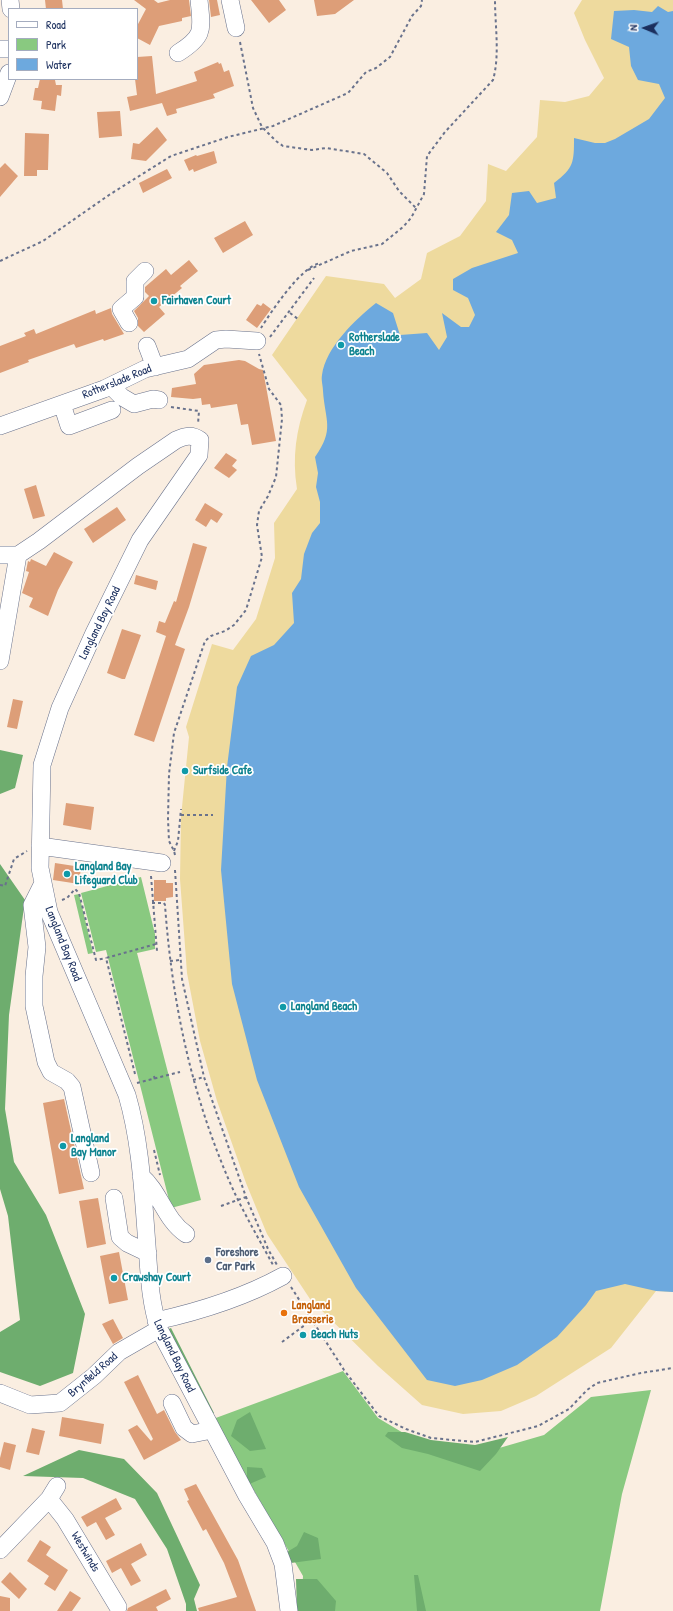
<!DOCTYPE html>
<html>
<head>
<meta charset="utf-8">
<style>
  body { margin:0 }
  #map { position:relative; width:673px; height:1611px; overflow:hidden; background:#faeee1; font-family:"Patrick Hand",sans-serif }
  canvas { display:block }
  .legend { position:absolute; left:8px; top:8px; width:130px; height:72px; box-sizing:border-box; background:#fff; border:1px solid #a4acbf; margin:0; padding:5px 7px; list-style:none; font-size:12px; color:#1b2f5e }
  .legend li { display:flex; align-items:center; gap:8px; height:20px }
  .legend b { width:20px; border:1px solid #a4acbf }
  .north { position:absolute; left:625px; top:8px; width:40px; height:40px; -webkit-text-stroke:3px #fff; paint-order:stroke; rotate:272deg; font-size:11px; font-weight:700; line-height:16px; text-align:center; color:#1b2f5e }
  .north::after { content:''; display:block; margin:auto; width:14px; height:18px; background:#1b2f5e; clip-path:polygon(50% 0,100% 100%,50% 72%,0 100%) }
</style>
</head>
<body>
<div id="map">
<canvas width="673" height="1611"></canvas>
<ul class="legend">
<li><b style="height:5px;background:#fff"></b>Road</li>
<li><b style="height:11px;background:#89c980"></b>Park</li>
<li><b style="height:11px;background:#6da9de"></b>Water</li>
</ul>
<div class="north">N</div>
</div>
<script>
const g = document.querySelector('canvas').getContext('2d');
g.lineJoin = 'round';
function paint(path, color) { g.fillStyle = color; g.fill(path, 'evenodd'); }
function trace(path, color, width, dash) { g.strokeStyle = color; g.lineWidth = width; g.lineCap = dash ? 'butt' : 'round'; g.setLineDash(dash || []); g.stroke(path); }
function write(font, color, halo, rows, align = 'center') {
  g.font = font + ' "Patrick Hand",sans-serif'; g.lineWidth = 3.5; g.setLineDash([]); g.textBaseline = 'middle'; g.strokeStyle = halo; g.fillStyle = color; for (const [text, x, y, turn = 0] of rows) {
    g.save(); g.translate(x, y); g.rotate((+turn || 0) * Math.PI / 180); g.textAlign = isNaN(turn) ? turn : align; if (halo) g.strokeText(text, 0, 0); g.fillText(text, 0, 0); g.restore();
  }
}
paint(new Path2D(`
  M141,877L155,934V949L137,953L201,1200L171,1208L106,950L96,952L81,893Z
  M79,894L93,953L88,954L74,895Z
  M343,1371L378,1418L427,1447L482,1453L544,1435L591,1397L651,1390L622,1494L600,1611H301L303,1576L213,1419Z`), '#89c980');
paint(new Path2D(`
  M0,750L23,755L15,788L0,794Z
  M0,864L25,900L9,1015L5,1109L14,1162L46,1215L85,1314L73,1373L40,1386L0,1372V1332L20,1320L8,1216L0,1189Z
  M171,1328L214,1413L210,1415L166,1330Z
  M250,1412L266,1449L250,1451L231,1436L237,1420Z
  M388,1432H405L431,1440L475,1445L508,1437L496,1454L480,1471L428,1454L402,1448L385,1436Z
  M79,1450L124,1459L157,1493L200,1585L194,1599L197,1611H186V1604L167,1549L135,1499L83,1478L23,1476Z
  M247,1467L262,1468L266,1477L247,1485Z
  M304,1532L318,1538L321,1559L291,1563L287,1552L297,1546Z
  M414,1575H418L426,1611H417Z
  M296,1579H317L336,1601L335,1611H297Z`), '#6ead6e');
paint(new Path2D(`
  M582,0H673V1292L656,1291L611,1348L536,1396L501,1411L463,1414L422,1405L378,1366L310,1299L267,1234L246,1183L217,1101L200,1041L187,973L180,879L181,817L189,737L186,727L212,644L233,650L256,619L275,558L274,523L297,489C292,457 296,430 307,400L272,355L326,276L384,284L395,298L421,279L427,253L460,236L486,201L488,164L506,171L537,137L540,100L565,102L589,96L604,78L585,40L574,13Z`), '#eeda9e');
paint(new Path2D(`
  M658,6L668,12L673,11V1292L656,1291L625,1284L596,1291L586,1305L557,1337L517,1365L482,1380L455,1386L427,1380L356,1288L299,1187L257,1080L232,984L221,870L227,767L237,687L251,656L274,645L294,623L292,593L301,579L304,554L312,533L320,523V502L316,487L318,473L315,457C335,429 325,421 323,391C323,386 321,380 322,375C326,347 355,320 376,303L393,313L400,335L427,333L439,350L447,337L442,313L461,327H469L475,315L468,298L453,290V279L472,268L518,253L512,240L496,232L509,215L512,193L529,191L537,203L556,198L554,183C574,168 574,162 574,138L595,143H605L615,139L649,119L665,98L659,84L638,80L631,66L629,47L611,39L614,11L634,10L652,12Z`), '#6da9de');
paint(new Path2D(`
  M45,0H62L63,9H46Z
  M134,0H154L158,3L170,0H189L191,16L182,18V21L159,26L150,45L137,38V26L146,9Z
  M209,0H217L220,15L211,17Z
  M251,0H279L286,10L269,23Z
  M314,0H354L335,14L317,16Z
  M152,56L156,94L197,81L194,72L218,62L219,64L221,63L224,72L229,70L234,86L213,94L215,98L176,109L177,113L167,116L162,103L130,111L127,97L137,95L135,79H137V57Z
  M40,79H51L55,80L56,85H62L61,96L57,95L55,111L41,109L42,101L33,100L35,88H38Z
  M120,111L122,136L99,138L97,112Z
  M157,127L167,140L146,161L131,159L133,143L139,144Z
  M25,133L49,134L48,170H37V176H24Z
  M214,151L217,163L194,172L193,169L189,171L184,160L196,155L197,156Z
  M5,163L18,176L0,197V168Z
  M167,169L172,178L143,193L139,183Z
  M245,221L253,235L223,253L214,238Z
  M189,260L198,271L180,286L182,288L159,307L165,314L144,332L138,326V318L134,311L149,296L145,292V287L166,269L171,275Z
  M263,303L271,309L257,328L246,320L257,304L261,306Z
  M111,308L112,314L124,334L104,341L103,339L76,348L74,344L28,360L29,362L0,373V346L26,336L24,333L34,329L36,334L95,310L96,314Z
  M239,360L245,361L259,369L263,370L276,441L252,445L248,424L241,425L237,404L211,408L210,404L202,405L201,398L193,399L171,397L172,388L196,384L194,374L204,365Z
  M226,453L237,460L232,466L237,470L229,478L214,468Z
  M36,485L45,516L33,519L24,489Z
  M205,503L223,514L217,523L211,519L206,527L195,520Z
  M117,507L126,520L93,543L84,529Z
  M193,543L207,547L189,607L175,645L185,649L154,742L134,735L166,636L156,632L159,621L165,623L174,601L176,602Z
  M54,552L73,562L58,590L48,616L29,607L33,598L22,593L29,572L26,571L28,561L30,562L31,559L46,566Z
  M136,575L158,581L156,590L134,584Z
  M122,629L141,635L125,679H122L107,673Z
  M13,699L23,701L17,729L7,727Z
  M66,803L94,807L91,830L63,825Z
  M55,863L81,867L79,884L53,880Z
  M154,880H166V883H173V897L166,898V901H154Z
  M64,1099L84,1189L59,1194L43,1103Z
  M98,1198L106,1244L87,1248L79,1201Z
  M119,1252L128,1300L109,1304L100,1256Z
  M113,1319L123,1338L113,1344L102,1324Z
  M138,1375L157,1414L164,1410L175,1432L181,1440L144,1460L128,1430L137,1425L151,1441L153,1439L124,1382Z
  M62,1417L104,1424L101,1444L59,1436Z
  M32,1428L45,1431L39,1455L26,1452Z
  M4,1442L16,1445L10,1470L0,1467V1458Z
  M196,1484L238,1560L256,1611H199L198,1608L237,1597L224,1563L206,1529L203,1531L187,1501L189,1500L184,1489Z
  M116,1498L122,1509L105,1518L115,1535L106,1540L96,1522L87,1527L81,1517Z
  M40,1540L51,1547L46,1555L68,1570L55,1591L44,1584L49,1576L27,1561Z
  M141,1543L147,1555L131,1564L141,1581L131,1586L121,1568L112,1573L106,1561Z
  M10,1572L27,1589L19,1599L1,1582Z
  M166,1589L171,1599L156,1607L158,1611H127L128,1608Z
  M70,1591L81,1598L72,1611H57Z
  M0,1596L10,1598V1611H0Z`), '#dd9e78');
const minor = new Path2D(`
  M10,0L11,9
  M230,0L236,28
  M0,49H9
  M178,53C205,36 202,30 199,0
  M0,97L9,73
  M129,323L121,309L135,297V281L145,271
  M147,346L155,367
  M111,386L122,397L134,404L153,399L159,400
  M62,404L69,426L112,410
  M0,426L104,389L145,369L188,359L216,340L226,339L257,341
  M0,555H18L39,541L138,466L176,440C185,436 192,434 200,440L199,455L140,540L94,633L60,708L42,765L40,868L49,912L127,1095C141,1143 143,1195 147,1245C149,1274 150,1302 159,1329L247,1496L275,1543L283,1564L289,1611
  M0,661L18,555
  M40,846L162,863
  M43,883L32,905L37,947L34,976V1006L46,1062L51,1072L67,1081L72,1087L91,1173
  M141,1176C160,1192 165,1220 186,1234
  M114,1198L120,1237L127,1243L148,1253
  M156,1321C201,1311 243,1298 283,1276
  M0,1393L30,1405L60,1403L94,1376L119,1352L159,1329
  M172,1403L184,1428L192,1434L212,1430
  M49,1499L65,1519L118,1607
  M0,1550L49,1499L57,1486`);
trace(minor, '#69728c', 18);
trace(new Path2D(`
  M240,42L253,108L262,127L276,141L283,146L312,150L326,148L364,154L387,173L399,191L416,208
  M0,261L43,241L109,195L171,156L228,137L273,126L348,93L366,72L376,68L390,57L412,16L421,6L422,0
  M308,270L351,251L382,244L403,227L411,218L424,194L427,156L445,132L493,80C500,55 495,26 495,0
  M290,313L298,319
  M261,328C271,312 302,265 321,263
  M270,337L314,278
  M171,407L199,411L198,424
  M181,815H213
  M174,851L178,841L181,809
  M175,855L174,851L169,841L168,819L169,774L174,733L205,641L211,636L225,631L234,625L246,610L262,557L257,525L259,511L268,496L276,477L282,419L281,405L269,389L259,354
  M175,870L182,979L204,1077L246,1197L268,1249L277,1265
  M151,876L157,951
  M0,885L5,886L14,859L27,851
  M62,900L67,898L75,889L79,893L96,960L106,958
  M152,903H164L165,905C172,1002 191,1094 231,1185C243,1212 259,1239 273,1265
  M170,961L180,960
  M135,1074L106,958L156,944
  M154,1076L155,1080
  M193,1080L204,1077
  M137,1083L180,1072
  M154,1150L160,1175
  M221,1206L246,1197
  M291,1287L344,1370L379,1416L406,1429L431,1438L475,1442L538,1426L569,1409L587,1390L597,1383L641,1373L673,1368
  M282,1342L313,1319`), '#69728c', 2, [3, 3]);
trace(minor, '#fff', 17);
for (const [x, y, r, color] of [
  [154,301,4,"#0f9aa8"],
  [341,345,4,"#0f9aa8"],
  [185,771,4,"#0f9aa8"],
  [67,874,4,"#0f9aa8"],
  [283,1007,4,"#0f9aa8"],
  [63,1146,4,"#0f9aa8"],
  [208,1260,4,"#5c6f8a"],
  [114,1278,4,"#0f9aa8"],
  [284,1313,4,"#e8710a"],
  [303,1335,4,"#0f9aa8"]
]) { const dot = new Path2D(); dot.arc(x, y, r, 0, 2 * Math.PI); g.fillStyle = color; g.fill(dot); trace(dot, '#fff', 1.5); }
write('bold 12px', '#0d838f', '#fff', [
  ["Fairhaven Court",162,301],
  ["Rotherslade",349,338],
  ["Beach",349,352],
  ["Surfside Cafe",193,771],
  ["Langland Bay",75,867],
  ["Lifeguard Club",75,881],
  ["Langland Beach",291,1007],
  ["Langland",71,1139],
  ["Bay Manor",71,1153],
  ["Crawshay Court",122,1278],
  ["Beach Huts",311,1335]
], 'left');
write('12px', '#1b2f5e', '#fff', [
  ["Rotherslade Road",117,382,-22],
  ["Langland Bay Road",100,623,-64],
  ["Langland Bay Road",63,944,68],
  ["Langland Bay Road",174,1356,64],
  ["Brynfield Road",93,1375,-41],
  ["Westwinds",85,1552,59]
]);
write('bold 12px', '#4e5e75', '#fff', [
  ["Foreshore",216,1253],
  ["Car Park",216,1267]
], 'left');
write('bold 12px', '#c56008', '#fff', [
  ["Langland",292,1306],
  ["Brasserie",292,1320]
], 'left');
</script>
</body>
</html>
